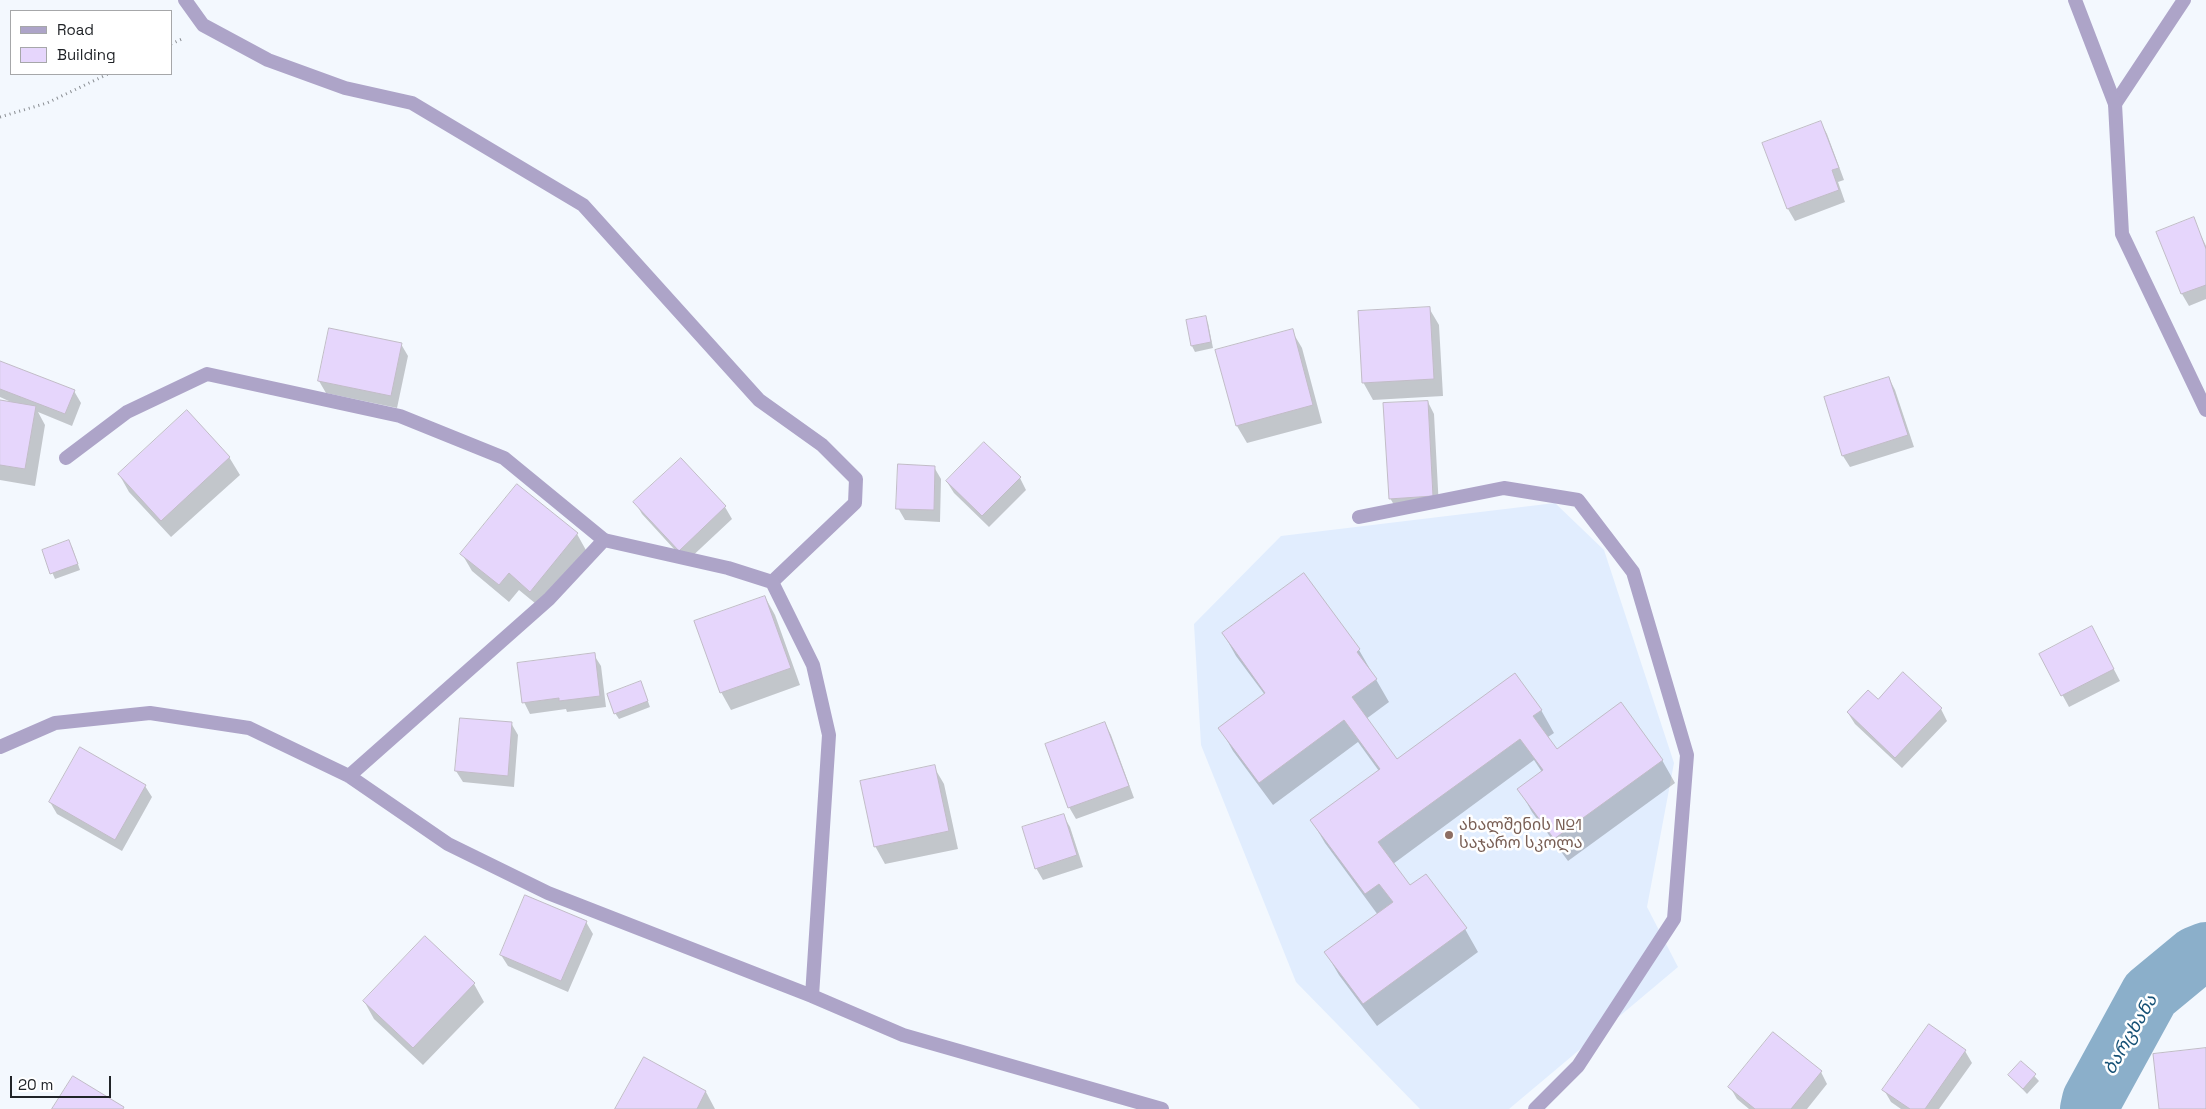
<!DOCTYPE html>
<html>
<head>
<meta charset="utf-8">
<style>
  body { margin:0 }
  #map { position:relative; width:2206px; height:1109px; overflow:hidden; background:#f3f8fe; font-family:"Space Grotesk",sans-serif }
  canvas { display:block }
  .legend { position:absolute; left:10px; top:10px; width:162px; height:65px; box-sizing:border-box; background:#fff; border:1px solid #a6a7a9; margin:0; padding:6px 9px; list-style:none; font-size:15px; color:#212428 }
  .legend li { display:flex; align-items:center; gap:10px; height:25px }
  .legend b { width:25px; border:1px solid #a6a7a9 }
  .scale { position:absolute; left:10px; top:1076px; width:101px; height:22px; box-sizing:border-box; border:2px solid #212428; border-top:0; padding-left:6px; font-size:15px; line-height:18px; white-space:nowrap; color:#212428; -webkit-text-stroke:4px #fff; paint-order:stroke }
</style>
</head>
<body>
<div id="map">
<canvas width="2206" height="1109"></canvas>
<ul class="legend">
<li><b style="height:6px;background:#ada4c8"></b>Road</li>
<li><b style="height:14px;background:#e6d6fc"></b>Building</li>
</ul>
<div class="scale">20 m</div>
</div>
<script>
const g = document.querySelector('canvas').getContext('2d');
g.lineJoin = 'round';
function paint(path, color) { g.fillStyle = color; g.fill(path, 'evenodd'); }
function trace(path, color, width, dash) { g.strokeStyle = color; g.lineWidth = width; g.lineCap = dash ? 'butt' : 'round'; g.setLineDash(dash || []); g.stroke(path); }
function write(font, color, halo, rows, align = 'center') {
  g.font = font + ' "Space Grotesk","Noto Sans Georgian",sans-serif'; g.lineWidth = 5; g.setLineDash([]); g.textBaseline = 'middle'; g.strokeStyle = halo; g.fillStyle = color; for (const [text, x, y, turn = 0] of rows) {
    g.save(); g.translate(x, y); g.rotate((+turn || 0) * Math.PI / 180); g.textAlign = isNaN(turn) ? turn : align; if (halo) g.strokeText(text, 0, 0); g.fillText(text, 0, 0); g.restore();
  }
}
paint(new Path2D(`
  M1555,503L1604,550L1674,763L1647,907L1678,967L1509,1109H1420L1296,982L1201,745L1194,624L1281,536Z`), '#e1edfe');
paint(new Path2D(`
  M1821,123L1827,134L1844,180L1838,182L1845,202L1795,221L1788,209L1764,144Z
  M2193,219L2206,246V299L2189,306L2182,294L2158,232Z
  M1429,308L1439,325L1443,396L1373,400L1363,382Z
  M1205,317L1208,323L1213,348L1195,352L1192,346L1187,321Z
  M1292,331L1302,348L1322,423L1247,443L1237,426Z
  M401,344L408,356L397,408L326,393L319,381Z
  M0,362L74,391L81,403L72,426L38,412L45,425L35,486L0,480V401L11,402L0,397Z
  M1889,378L1895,390L1914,447L1850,467L1843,456L1825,398Z
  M1428,402L1434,414L1439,508L1397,510L1390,498Z
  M229,457L240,475L171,537L129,492L119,474Z
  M681,460L725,507L732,519L686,562L642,514L635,502Z
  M934,467L941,479L940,522L905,520L898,508Z
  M1020,478L1026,490L989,527L954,493L947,482Z
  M577,534L587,552L541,608L519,590L509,602L472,571L462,554Z
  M72,547L80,570L55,579L43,551Z
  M1304,574L1359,650L1389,702L1366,719L1397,761L1541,710L1554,733L1548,737L1557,751L1662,760L1675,783L1568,861L1532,812L1519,789L1542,772L1534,760L1393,864L1410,887L1465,929L1478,952L1377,1026L1339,975L1326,953L1378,915L1325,843L1312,821L1379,771L1358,742L1273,805L1233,751L1220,728L1265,695L1236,656L1223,633Z
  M765,597L775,615L800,685L731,710L721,692Z
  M2098,639L2120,681L2069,707L2040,654Z
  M594,655L601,666L606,707L567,712L566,709L530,714L524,702Z
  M643,688L650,707L619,719L615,713Z
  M1878,701L1941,709L1947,721L1902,768L1855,724L1848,713Z
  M511,723L518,735L514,787L463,782L456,771Z
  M1105,723L1111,735L1134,798L1076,819L1069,807Z
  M934,767L944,784L958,849L885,864L875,846Z
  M145,786L152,797L122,851L57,814L50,802Z
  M1063,815L1070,827L1083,867L1043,880L1036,868Z
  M586,922L593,934L568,992L508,966L501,955Z
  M425,938L474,984L484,1002L423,1065L374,1019L364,1001Z
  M1929,1026L1965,1051L1972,1063L1939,1109H1901L1891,1102L1884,1090Z
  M644,1059L706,1092L715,1109H617Z
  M2021,1062L2039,1081L2027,1094L2009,1075Z
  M1821,1072L1827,1084L1807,1109H1749L1737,1099L1730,1087Z`), '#0003');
trace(new Path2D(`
  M2090,1109L2092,1100L2150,994L2196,956L2206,952`), '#8bafca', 60);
const building = new Path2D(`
  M1821,121L1839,168L1832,170L1839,190L1787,209L1762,143Z
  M2194,217L2206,249V285L2181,294L2156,232Z
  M1430,307L1434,379L1362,383L1358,311Z
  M1206,316L1211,342L1191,346L1186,320Z
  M329,328L402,343L391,396L318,381Z
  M1293,329L1313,405L1236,426L1215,350Z
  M0,361L75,390L65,414L0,389Z
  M1889,377L1908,435L1842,456L1824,397Z
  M0,400L36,406L25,469L0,465Z
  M1428,401L1433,496L1389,499L1383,403Z
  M187,410L230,457L161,521L118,474Z
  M984,442L1021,477L982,516L946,481Z
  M681,458L726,506L679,551L633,502Z
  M898,464L935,466L934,510L896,509Z
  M517,484L578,533L530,592L509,573L499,585L460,554Z
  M69,540L78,564L50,574L42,550Z
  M1304,573L1360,649L1357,652L1377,679L1352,697L1397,759L1515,673L1542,710L1533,716L1557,749L1621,702L1663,760L1554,839L1517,789L1543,770L1520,739L1378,842L1410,885L1426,874L1467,928L1363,1004L1324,952L1393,902L1379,884L1365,894L1310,820L1380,769L1344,720L1259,783L1218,728L1265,693L1222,633Z
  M765,596L791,668L720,693L694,621Z
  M2092,626L2114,669L2061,696L2039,654Z
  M595,653L600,696L559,701V698L522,703L517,663Z
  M1903,672L1942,708L1895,758L1847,712L1868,690L1878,699Z
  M641,681L648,701L614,714L607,694Z
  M460,718L512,722L508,776L455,771Z
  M1105,722L1129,786L1068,808L1045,744Z
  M80,747L146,785L115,840L49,802Z
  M935,765L949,831L874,847L860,781Z
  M1064,814L1077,855L1035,869L1022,827Z
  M525,895L587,921L561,981L500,955Z
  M425,936L475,983L413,1048L363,1001Z
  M1929,1024L1966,1050L1925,1109H1910L1882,1090Z
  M1773,1032L1822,1071L1791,1109H1755L1728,1087Z
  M2206,1048V1109H2159L2153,1054Z
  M644,1057L706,1091L697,1109H615Z
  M2021,1061L2036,1074L2023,1089L2008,1075Z
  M73,1076L124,1107L123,1109H52Z`);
paint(building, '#e6d6fc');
trace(building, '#c1bcc7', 1);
trace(new Path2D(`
  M171,44L182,39
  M0,117L47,103L108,74`), '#898d92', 3, [1, 4]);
trace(new Path2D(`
  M185,0L203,25L268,60L345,88L412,103L583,205L759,400L822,445L856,479L855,503L772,582
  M2115,104L2184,0
  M66,458L127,412L207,374L400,416L504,458L604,540
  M1359,517L1504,488L1578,500L1633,572L1687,755L1674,919L1578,1066L1535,1109`), '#ada4c8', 14);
trace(new Path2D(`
  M0,747L55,723L150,713L249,728L349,776L448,844L548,893L812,996L903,1035L1162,1109
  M349,776L549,599L604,540L728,568L772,582L813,665L829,735L812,996`), '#ada4c8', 14);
trace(new Path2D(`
  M2075,0L2115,104L2122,234L2206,410`), '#ada4c8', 14);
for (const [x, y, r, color] of [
  [1449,835,5,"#8d6e63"]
]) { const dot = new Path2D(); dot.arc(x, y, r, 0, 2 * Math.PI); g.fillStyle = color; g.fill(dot); trace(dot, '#fff', 2); }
write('16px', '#785e54', '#fff', [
  ["ახალშენის №1",1459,826],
  ["საჯარო სკოლა",1459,844]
], 'left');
write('italic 18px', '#165176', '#fff', [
  ["ბარცხანა",2131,1035,-60]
]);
</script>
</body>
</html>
